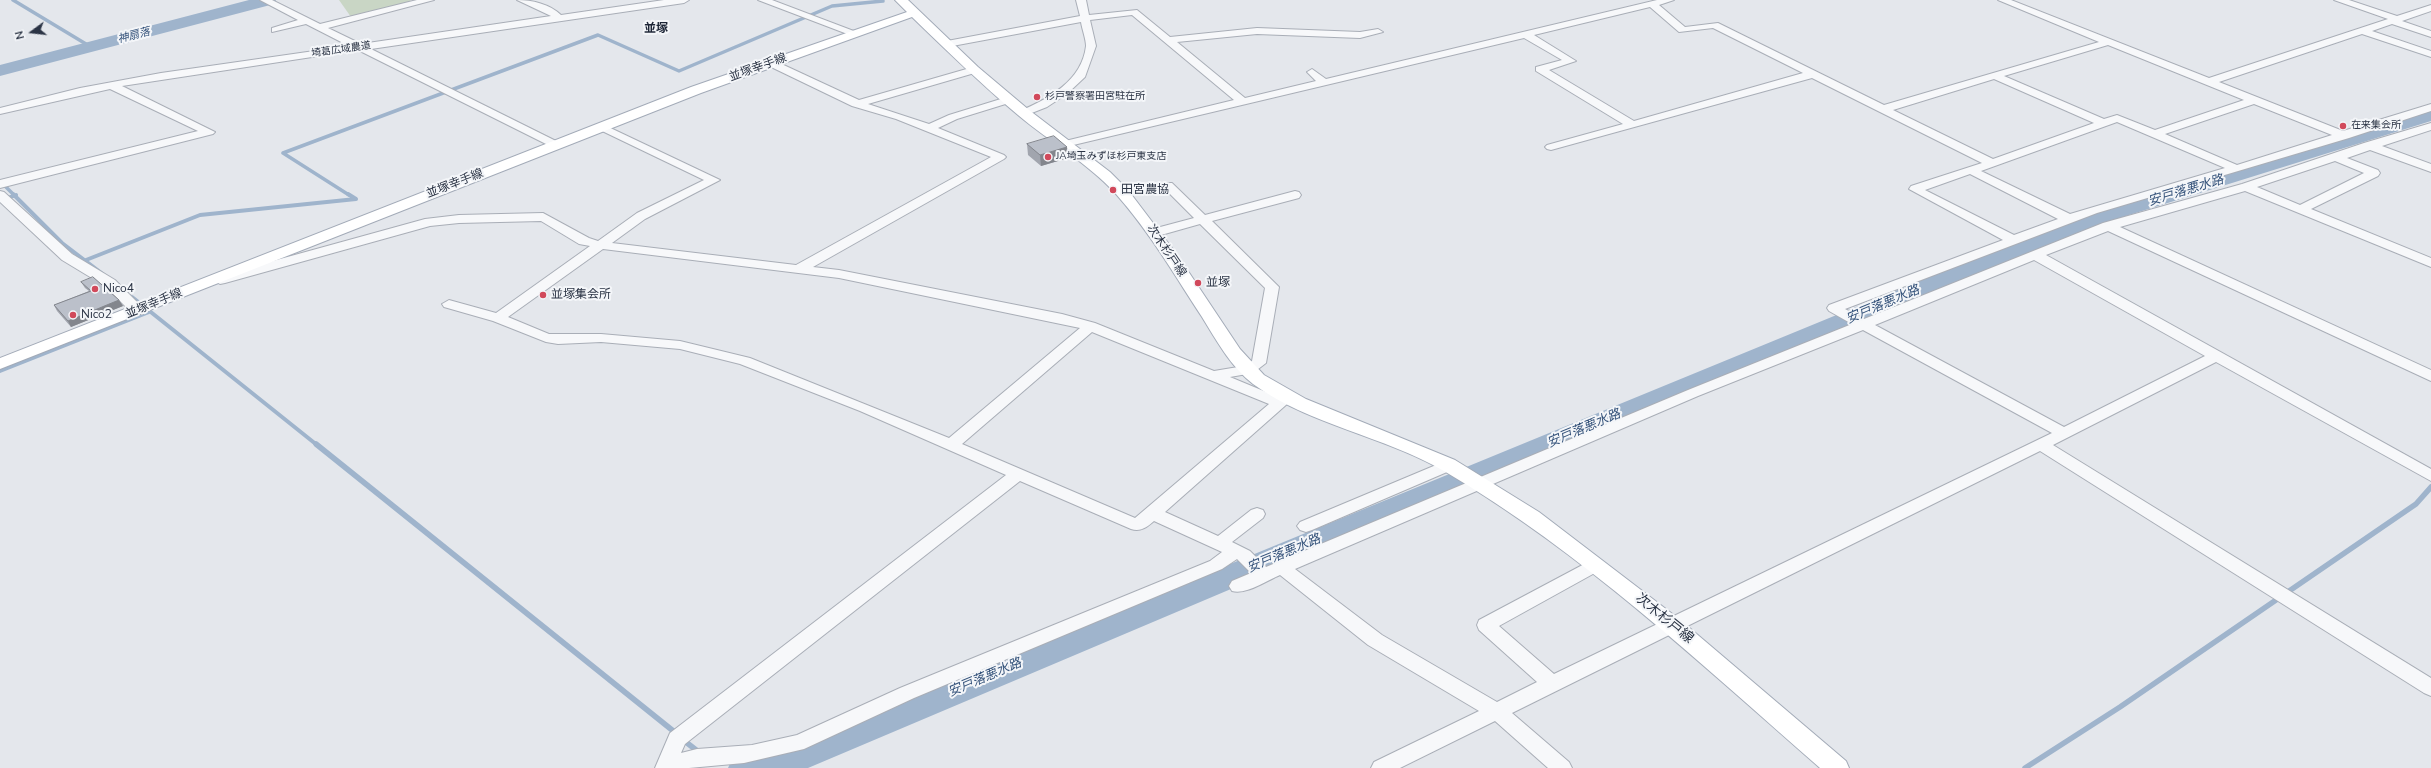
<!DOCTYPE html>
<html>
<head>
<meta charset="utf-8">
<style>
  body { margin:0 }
  #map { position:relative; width:2431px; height:768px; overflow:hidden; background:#e4e7ec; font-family:"Nunito Sans",sans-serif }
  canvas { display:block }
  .north { position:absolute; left:12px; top:12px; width:40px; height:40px; -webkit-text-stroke:3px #f4f6f9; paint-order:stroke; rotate:255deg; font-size:11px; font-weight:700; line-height:16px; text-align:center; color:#2b3445 }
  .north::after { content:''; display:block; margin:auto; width:14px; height:18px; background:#2b3445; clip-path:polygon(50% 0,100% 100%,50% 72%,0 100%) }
</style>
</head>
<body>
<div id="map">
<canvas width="2431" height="768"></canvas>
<div class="north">N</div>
</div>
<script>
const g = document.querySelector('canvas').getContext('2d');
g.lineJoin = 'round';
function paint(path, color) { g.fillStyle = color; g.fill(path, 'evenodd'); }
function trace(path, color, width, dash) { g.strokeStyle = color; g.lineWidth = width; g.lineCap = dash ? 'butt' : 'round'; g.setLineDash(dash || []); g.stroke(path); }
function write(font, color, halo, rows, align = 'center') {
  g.font = font + ' "Nunito Sans","Noto Sans JP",sans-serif'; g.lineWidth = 4; g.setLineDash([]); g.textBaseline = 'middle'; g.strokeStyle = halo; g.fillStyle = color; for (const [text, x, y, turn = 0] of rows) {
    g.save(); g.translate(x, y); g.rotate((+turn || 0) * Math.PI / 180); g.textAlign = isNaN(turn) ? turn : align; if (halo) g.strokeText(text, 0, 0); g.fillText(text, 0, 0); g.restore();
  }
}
paint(new Path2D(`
  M339,0H410L412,2L351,17Z`), '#c9d6c5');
trace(new Path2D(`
  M13,0L91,47
  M0,181L14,195
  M349,195L283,153L598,35L679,71L832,6L883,1`), '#9fb4cc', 3.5);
trace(new Path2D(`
  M13,194L62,243L104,275
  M0,201L16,195
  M86,260L200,215L356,199L348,194
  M132,297L317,445
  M0,371L149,312`), '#9fb4cc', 4);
trace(new Path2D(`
  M316,444L677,734
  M682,739L700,753
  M2025,768L2120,707L2416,504L2431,487`), '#9fb4cc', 5.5);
paint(new Path2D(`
  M249,0H276L274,4L0,76V65Z
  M2431,109V121L2126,216L1928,294L808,768H728L733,757L746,753L782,748L1912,284L2110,206Z`), '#9fb4cc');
const minor = new Path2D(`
  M260,0H272L320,24L417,0H434L328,28L361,44L551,16L517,0C532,0 550,4 561,15L664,0H689L684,3L371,49L560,143V147H552L358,50L122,86L215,132L213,134L0,188V180L198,131L110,89L0,114V108L80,88L161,73L349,46L306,24L272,32V28L298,20Z
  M758,0H772L859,33L858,35H850Z
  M1076,0H1086L1089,15L1137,10L1170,37L1257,28L1360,32L1378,29L1383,32L1360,38L1257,34L1177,42L1245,98L1316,81L1307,72L1312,69L1326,79L1657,0H1674L1659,5L1685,27L1718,23L1884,105L2099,42L1998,0H2011L2209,78L2388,19L2334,0H2349L2397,16L2431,5V11L2402,21L2431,31V37L2392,24L2372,31L2431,51V57L2362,34L2219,82L2343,131L2431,104V111L2349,138L2097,213L1845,309L1864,319L2103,223L2242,184L2364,143L2431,123V130L2382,146L2431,164V172L2370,150L2347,158L2378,170L2380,173L2378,176L2311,209L2431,258V267L2245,191L2120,227L2431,370V381L2108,231L2046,255L2431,469V481L2216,362L2053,445L2431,678V696L2424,693L2040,451L1512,713L1569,762L1572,768H1548L1495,721L1400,768H1371L1374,762L1479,711L1368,645L1280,575C1266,581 1246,595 1232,591L1229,586L1232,581L1251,573L1237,559L1222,569L914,698L804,749L744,763L689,768H655L670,733L1006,475L860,411L740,364L680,349L601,342L558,344L546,342L493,321L444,307L442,304L449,300L496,313L590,246L579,244L541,221L459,223L430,226L225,283L220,284L213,280L215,277L425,219L459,215L543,213L589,238L598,241L637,213L704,180L598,129V125L602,124L720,180L645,219L612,243L796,265L991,157L896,119L852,106L767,65V61H775L859,100L970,68H978V72L868,104L929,124L949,115L1004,98H1012V102L957,119L938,128L1004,155L1006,157L1004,159L813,267L839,270L1062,314L1095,323L1214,371L1244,366L1252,361L1265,288L1200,224L1154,237L1149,236L1148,233L1149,230L1194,218L1162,186L1164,183H1172L1205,215L1295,191L1299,192L1301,195L1299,198L1212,221L1279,287L1266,363L1253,373L1230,377L1278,397L1287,392L1295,397L1165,512L1218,536L1251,510L1257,508L1263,510L1265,514L1263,518L1232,542L1250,551L1266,567L1688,390L1852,324L1829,311L1827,308L1829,305L2003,240L1909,189L1911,186L1982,163L1812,78L1551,150L1547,149L1545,147L1547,145L1623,124L1536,71V67L1562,60L1524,38L1065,147L1061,146V142L1234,100L1132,15L1090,20L1096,46L1085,77L1068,93L1047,107L1024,116L1020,115V111C1048,99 1082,81 1086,46C1086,39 1082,29 1081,22L947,47L942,44L947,41L1080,16ZM1650,7L1679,32L1713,28L1803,73L1634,121L1549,70L1576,61L1534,35ZM2108,45L2244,100L2155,130L2117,115L2104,119L2004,76ZM1994,79L2094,123L1993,159L1893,110ZM2254,104L2332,135L2237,165L2165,134ZM2117,122L2225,168L2070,214L1981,171ZM2335,161L2364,173L2300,205L2257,187ZM1970,174L2058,219L2014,235L1925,190ZM603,249L839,278L1080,328L949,438L750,358L680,341L601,334H549L508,317ZM2034,260L2205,356L2064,427L1875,325ZM1863,330L2052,433L1554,674L1499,626L1602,569L1605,565L1602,561L1596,559L1590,561L1479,620L1477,625L1479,630L1537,682L1497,702L1382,635L1295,569L1698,396ZM1092,332L1269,404L1135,518L962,444ZM1020,481L1131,529C1141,532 1147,527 1154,521L1222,552L1210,561L900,688L797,735L752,745L697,749L681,753L685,744Z
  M0,191L4,192L72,254L115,280L143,308L145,311L143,314H133L105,286L62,260L0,202Z
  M1448,460L1454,461L1456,465L1454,469L1312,530L1306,532L1300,530L1297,526L1300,522Z`);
const major = new Path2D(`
  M895,0H908L978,67L1029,110L1110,172L1128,190L1178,256L1240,349L1264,375L1306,399L1455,460L1539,512L1679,619L1846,761L1849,768H1820C1700,663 1582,552 1444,471C1384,436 1309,425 1253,384C1231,367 1216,340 1202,317C1175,276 1149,231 1116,194C1088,163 1050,142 1018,115C981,84 947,51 912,17L701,93L0,369V358L691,87L907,12Z`);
trace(minor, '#a9aeb7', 2);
trace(major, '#a3abb8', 2);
paint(minor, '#f7f8fa');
paint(major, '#fff');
paint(new Path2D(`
  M1027,144L1067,147L1068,158L1041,166L1028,155Z
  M81,282L119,300L123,306L71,327L57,311L54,305L89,291L85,288Z`), '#a1a5ae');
paint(new Path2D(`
  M1067,147L1068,158L1041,166L1040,155Z
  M119,300L123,306L71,327L68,321Z`), '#83868d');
const building = new Path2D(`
  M1054,136L1067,147L1040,155L1027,144Z
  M93,277L119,300L68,321L54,305L91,291L81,282Z`);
paint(building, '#bbc0ca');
trace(building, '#83868d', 1);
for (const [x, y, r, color] of [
  [1037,97,4,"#d1495b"],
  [2343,126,4,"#d1495b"],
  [1048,157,4,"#d1495b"],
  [1113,190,4,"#d1495b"],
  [1198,283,4,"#d1495b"],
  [95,289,4,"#d1495b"],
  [543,295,4,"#d1495b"],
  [73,315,4,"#d1495b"]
]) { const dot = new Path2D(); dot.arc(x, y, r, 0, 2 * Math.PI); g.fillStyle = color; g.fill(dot); trace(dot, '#f4f6f9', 1.5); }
write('10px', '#2b3445', '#f4f6f9', [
  ["埼葛広域農道",341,50,-8]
]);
write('10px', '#2b3445', '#f4f6f9', [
  ["杉戸警察署田宮駐在所",1045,97],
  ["在来集会所",2351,126],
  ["JA埼玉みずほ杉戸東支店",1056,157]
], 'left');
write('italic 11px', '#34527a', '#f4f6f9', [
  ["神扇落",134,36,-15]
]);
write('bold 12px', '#1d2536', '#f4f6f9', [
  ["並塚",656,29]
]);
write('12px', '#2b3445', '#f4f6f9', [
  ["並塚幸手線",758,68,-20],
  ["並塚幸手線",455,184,-21],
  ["次木杉戸線",1166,251,56],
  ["並塚幸手線",154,304,-22]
]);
write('12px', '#2b3445', '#f4f6f9', [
  ["田宮農協",1121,190],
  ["並塚",1206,283],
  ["Nico4",103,289],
  ["並塚集会所",551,295],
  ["Nico2",81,315]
], 'left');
write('italic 13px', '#34527a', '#f4f6f9', [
  ["安戸落悪水路",2186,191,-17],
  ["安戸落悪水路",1883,305,-23],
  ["安戸落悪水路",1584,429,-23],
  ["安戸落悪水路",1284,554,-23],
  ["安戸落悪水路",985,678,-23]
]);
write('14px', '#2b3445', '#f4f6f9', [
  ["次木杉戸線",1664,619,39]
]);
</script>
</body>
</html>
